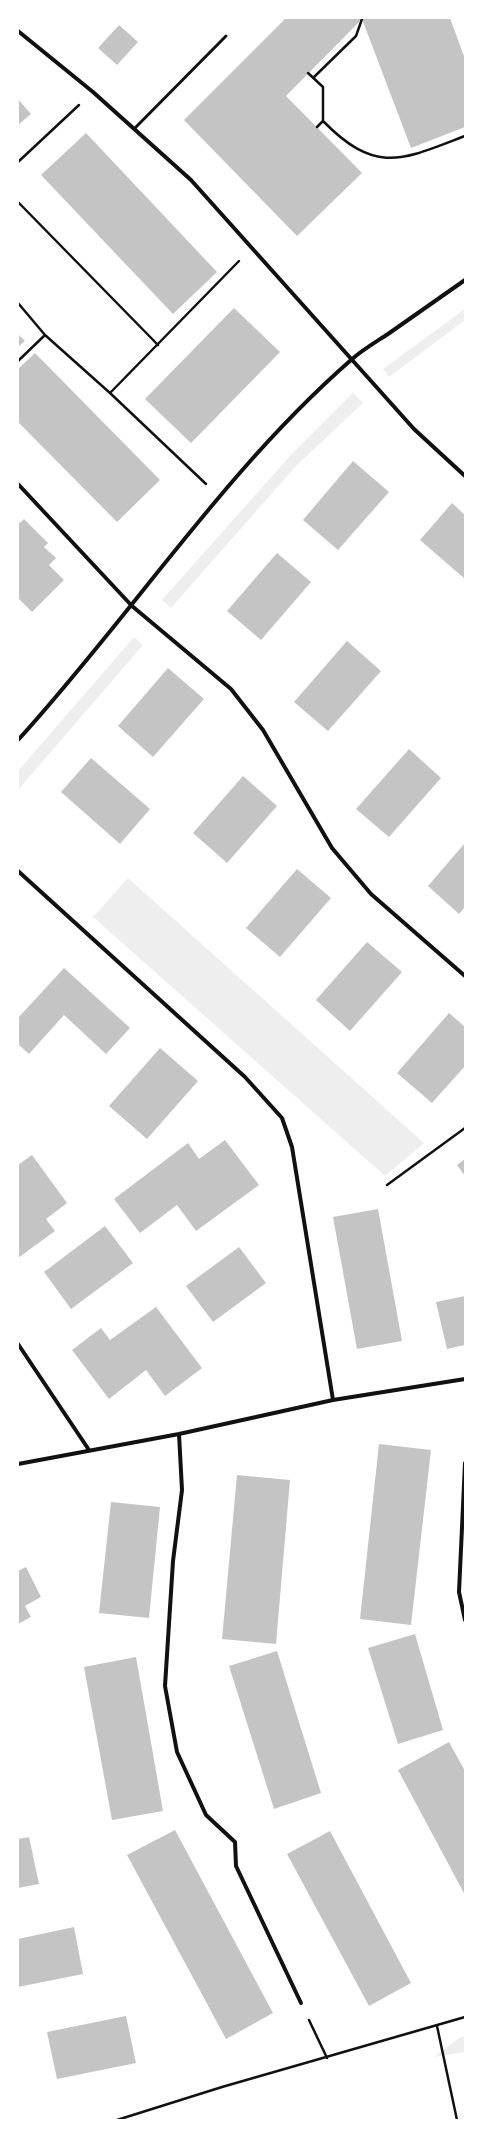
<!DOCTYPE html>
<html>
<head>
<meta charset="utf-8">
<style>
  body { margin:0 }
  #map { position:relative; width:483px; height:2138px; overflow:hidden; background:#fff; font-family:Literata,serif }
  canvas { display:block }
  .frame { position:absolute; inset:0; border:19px solid #fff; pointer-events:none }
</style>
</head>
<body>
<div id="map">
<canvas width="483" height="2138"></canvas>
<div class="frame"></div>
</div>
<script>
const g = document.querySelector('canvas').getContext('2d');
g.lineJoin = 'round';
function paint(path, color) { g.fillStyle = color; g.fill(path, 'evenodd'); }
function trace(path, color, width, dash) { g.strokeStyle = color; g.lineWidth = width; g.lineCap = dash ? 'butt' : 'round'; g.setLineDash(dash || []); g.stroke(path); }
paint(new Path2D(`
  M465,309V320L389,377L383,369Z
  M353,393L363,403L296,466L171,608L162,600L289,457Z
  M134,637L143,645L18,790V771Z
  M128,878L424,1143L385,1176L93,917Z
  M465,2036V2052L434,2057L459,2038Z`), '#eee');
paint(new Path2D(`
  M286,18H450L465,59V127L411,148L362,19L286,96L362,173L297,236L184,120Z
  M119,25L138,42L117,65L98,48Z
  M18,99L31,114L18,125Z
  M86,133L217,272L173,314L41,175Z
  M234,308L280,352L191,443L145,399Z
  M18,334L25,341L18,347Z
  M35,353L160,480L117,522L18,422V369Z
  M353,461L389,492L338,550L303,520Z
  M452,503L465,515V579L420,540Z
  M24,519L48,543L44,547L56,558L49,565L64,580L32,612L18,598V521L20,523Z
  M277,553L311,582L261,640L227,611Z
  M347,641L381,671L328,731L294,702Z
  M168,668L204,699L153,757L118,726Z
  M409,749L441,778L389,837L356,809Z
  M91,758L150,809L120,844L61,792Z
  M243,776L277,806L227,863L193,833Z
  M465,843V907L459,914L428,886Z
  M297,869L331,898L280,957L246,928Z
  M367,942L402,972L350,1031L316,1000Z
  M64,968L130,1028L106,1054L64,1015L29,1054L18,1044V1018Z
  M449,1013L465,1027V1066L432,1103L397,1073Z
  M160,1048L198,1081L147,1139L109,1106Z
  M225,1140L259,1185L196,1231L177,1205L140,1233L114,1199L188,1143L199,1159Z
  M32,1155L67,1203L46,1219L55,1231L18,1258V1165Z
  M465,1159V1176L457,1165Z
  M378,1209L402,1341L357,1349L333,1217Z
  M105,1226L133,1263L71,1309L44,1272Z
  M239,1247L266,1283L213,1322L186,1286Z
  M465,1296V1345L447,1349L436,1302Z
  M156,1307L202,1368L165,1396L146,1370L109,1399L72,1350L101,1328L110,1340Z
  M379,1444L431,1450L411,1625L360,1619Z
  M237,1475L290,1480L276,1644L222,1639Z
  M111,1502L160,1507L149,1618L99,1613Z
  M26,1567L41,1597L25,1606L31,1617L18,1624V1571Z
  M415,1634L443,1730L398,1744L368,1648Z
  M277,1651L321,1793L274,1809L229,1666Z
  M136,1657L163,1811L112,1820L84,1667Z
  M449,1742L465,1771V1895L398,1770Z
  M175,1830L273,2013L226,2039L127,1855Z
  M330,1831L411,1983L369,2006L287,1854Z
  M29,1837L39,1884L18,1888V1839Z
  M74,1927L83,1974L18,1987V1939Z
  M126,2016L136,2063L57,2079L47,2032Z`), '#c4c4c4');
trace(new Path2D(`
  M308,73L323,87V121C376,175 402,160 465,136
  M313,78L356,36L362,19
  M317,127L323,121
  M18,162L79,105
  M18,202L158,345
  M18,303L45,335L110,393L239,261
  M18,361L45,335
  M110,393L206,484
  M387,1185L465,1128
  M309,2020L327,2058
  M437,2026L457,2120
  M117,2120L222,2087L465,2017`), '#111', 2.5);
trace(new Path2D(`
  M134,129L226,36`), '#111', 3);
trace(new Path2D(`
  M18,31L93,92L191,180L414,429L465,476
  M18,484L132,606L231,689L263,730L332,848L371,894L465,976
  M18,740C132,615 224,471 351,360C362,350 376,342 388,334C414,316 439,298 465,280
  M18,871L245,1077L282,1118L292,1147L333,1400
  M18,1344L89,1450
  M179,1434L182,1490L173,1561L165,1686L177,1752L206,1815L235,1842L236,1866L301,2003
  M465,1463L459,1592L465,1620
  M18,1464L179,1434L333,1400L465,1379`), '#111', 4);
</script>
</body>
</html>
